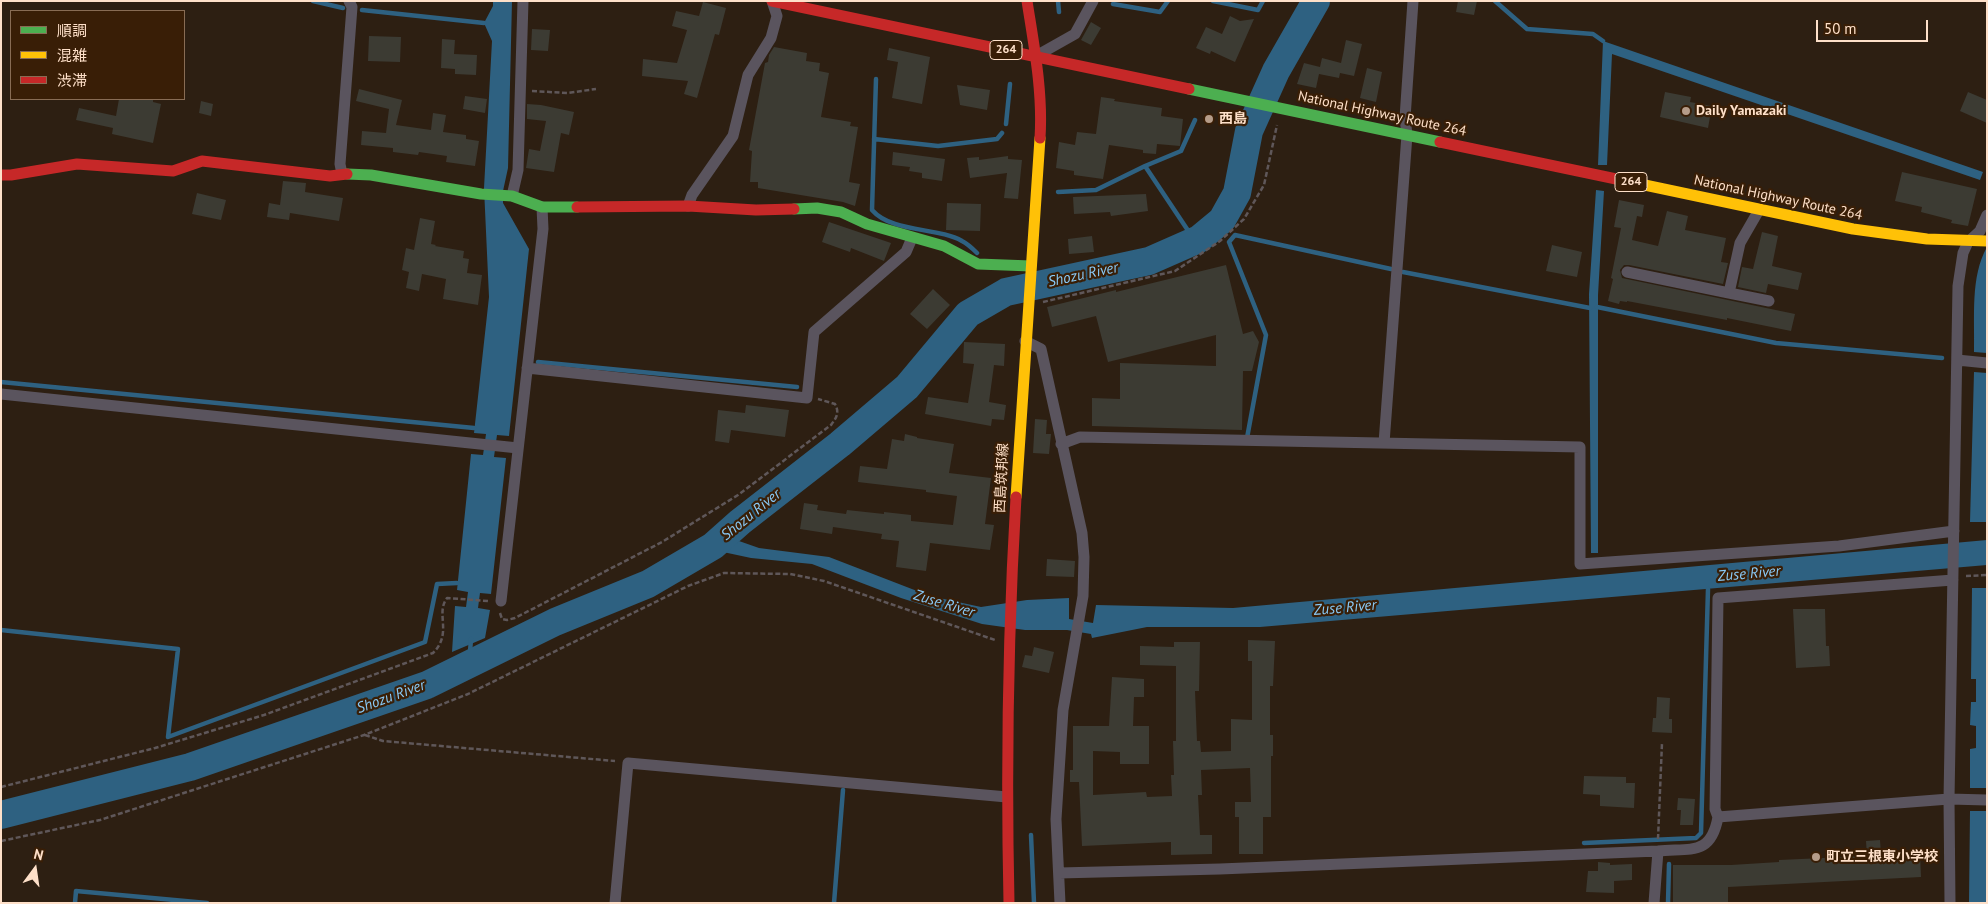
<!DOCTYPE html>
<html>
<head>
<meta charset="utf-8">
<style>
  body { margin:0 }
  #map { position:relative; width:1988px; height:904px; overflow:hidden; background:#2d1f12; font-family:"PT Sans","Noto Sans JP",sans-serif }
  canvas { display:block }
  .frame { position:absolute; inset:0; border:2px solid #fee0c9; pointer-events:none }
  .legend { position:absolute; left:10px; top:10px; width:175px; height:90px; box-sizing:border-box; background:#391e06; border:1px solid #886c54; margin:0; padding:6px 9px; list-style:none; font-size:15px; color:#fee0c9 }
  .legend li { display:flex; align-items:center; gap:10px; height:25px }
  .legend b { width:25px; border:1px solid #886c54 }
  .north { position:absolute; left:10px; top:844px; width:50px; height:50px; -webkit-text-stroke:4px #391e06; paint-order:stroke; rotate:14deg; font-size:14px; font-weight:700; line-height:20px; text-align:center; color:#fee0c9 }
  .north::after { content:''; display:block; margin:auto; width:18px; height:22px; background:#fee0c9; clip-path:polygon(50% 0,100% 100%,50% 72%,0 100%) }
  .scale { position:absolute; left:1816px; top:20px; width:112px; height:22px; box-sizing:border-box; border:2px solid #fee0c9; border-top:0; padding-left:6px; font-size:15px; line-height:18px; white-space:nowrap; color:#fee0c9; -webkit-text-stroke:4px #391e06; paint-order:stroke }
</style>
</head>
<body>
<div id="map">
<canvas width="1988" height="904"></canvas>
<div class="frame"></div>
<ul class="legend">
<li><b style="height:6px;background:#4caf50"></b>順調</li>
<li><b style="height:6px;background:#ffc107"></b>混雑</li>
<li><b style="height:6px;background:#c62828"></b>渋滞</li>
</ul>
<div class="north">N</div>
<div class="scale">50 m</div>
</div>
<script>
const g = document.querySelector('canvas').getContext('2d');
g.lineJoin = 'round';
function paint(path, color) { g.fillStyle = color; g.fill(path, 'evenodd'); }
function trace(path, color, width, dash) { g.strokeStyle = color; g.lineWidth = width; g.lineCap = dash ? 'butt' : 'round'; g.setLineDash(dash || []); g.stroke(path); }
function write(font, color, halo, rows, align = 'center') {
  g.font = font + ' "PT Sans","Noto Sans JP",sans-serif'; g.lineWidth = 4.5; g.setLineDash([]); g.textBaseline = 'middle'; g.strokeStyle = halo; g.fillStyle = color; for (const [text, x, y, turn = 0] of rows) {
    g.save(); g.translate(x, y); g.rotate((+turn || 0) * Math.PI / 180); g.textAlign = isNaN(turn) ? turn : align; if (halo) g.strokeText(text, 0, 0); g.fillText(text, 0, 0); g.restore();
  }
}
paint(new Path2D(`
  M493,1H512L508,168L503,191V203L529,249L509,436L497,435L494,457L506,458L491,594L480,593L478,608L490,610L485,638L452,652L455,606L466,607L468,592L457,590L471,454L483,455L486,434L474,433L489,297L484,188L492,41L484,23L493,6Z
  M1603,41L1983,172L1980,180L1612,54L1607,165H1598Z
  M1596,190L1604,191L1598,295V553H1591L1589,294Z
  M1987,247V353L1974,352C1975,317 1970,277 1987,247Z
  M1974,372L1987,373V522H1970Z
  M1987,540V565L1260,627H1147L1092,638L1091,634L1067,630H1025L982,624L901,598L812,564L751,558L723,552L739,541L759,548L829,557L930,596L981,607L1027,600L1069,598V619L1093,623L1096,605L1233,608Z
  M1972,588H1987V788H1970V749L1976,748V726L1970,725L1971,702H1976V679H1971Z
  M1970,811H1987V903H1969Z`), '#2e6181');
trace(new Path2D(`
  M313,1L343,8
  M1058,1L1059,12
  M1213,1L1258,10L1263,1
  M1495,1L1527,29L1593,34L1603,41
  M1113,4L1160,12L1168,1
  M362,10L484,23
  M876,79L872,210C892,233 938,227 962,241C968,244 973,249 977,253
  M1195,120L1181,151L1145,166L1191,235L1199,239
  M1006,124L1010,84
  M874,139L938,146L997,139L1002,133
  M1058,192L1096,190L1145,166
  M1403,272L1590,308
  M1597,307L1776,343L1942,358
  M538,362L797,387
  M1,382L474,428
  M1247,438L1266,335L1229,242L1235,235L1391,269
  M1,630L178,649L168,737L425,642L437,584L457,583
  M469,665L471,639
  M1031,835L1034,903
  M1584,843L1696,838L1701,833L1708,589
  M75,903L76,891L207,903
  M834,903L843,790
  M1668,903L1669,864`), '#2e6181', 4.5);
trace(new Path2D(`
  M1,815L190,767L427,685L555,622L648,584L713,546L740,522L840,444L907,387L968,314L1006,292L1149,261L1199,239L1222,220L1237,193L1249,131L1276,71L1316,1`), '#2e6181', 28);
paint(new Path2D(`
  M1458,1H1477L1474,15L1456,12Z
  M703,2L726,8L719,35L715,34L697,98L684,94L688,81L642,76L643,59L677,63L687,30L672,26L676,11L699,16Z
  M1230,16L1240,21L1254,19L1235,62L1211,51L1210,54L1196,48L1206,27L1222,34Z
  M1091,22L1101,28L1091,45L1081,40Z
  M532,29L550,30L548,51L531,50Z
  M369,36L401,37L400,62L368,61Z
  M442,39L455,40L454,54L477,55L476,75L455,74V69L441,68Z
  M1346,40L1362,44L1354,76L1340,73L1339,78L1319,74L1316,88L1297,84L1304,63L1320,67L1322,58L1341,63Z
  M774,47L807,53L806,61L820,63L819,71L829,73L821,117L851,122L850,126L858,127L849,182L860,184L855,206L843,202L758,188V182H750L752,151L749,150L765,63L768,62L769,55Z
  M889,48L930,57L922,104L892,98L898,62L887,60Z
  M1367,68L1382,72L1376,102L1360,98Z
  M957,85L990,90L987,110L960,105Z
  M359,89L402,100L396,125L431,130L433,113L446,115L443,132L466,135V139L479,141L475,166L446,162L447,156L419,152L418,155L393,152V148L361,145L362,131L386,133L389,109L356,101Z
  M1665,92L1691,97L1690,102L1712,106L1708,128L1660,117Z
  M1968,92L1987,100V123L1960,111Z
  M465,96L487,99L485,113L463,109Z
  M1101,97L1115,99L1114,101L1162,108L1161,116L1183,119L1180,146L1157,144L1156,154L1143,153V150L1109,145L1103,179L1074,175V171L1056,168L1059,142L1075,145L1077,132L1096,134Z
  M119,99H153V102L161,104L153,143L112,134L113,128L76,120L79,108L116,116Z
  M201,101L213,104L211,116L199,113Z
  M527,104L541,105L574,112L569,135L561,133L554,172L526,168L529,149L540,151L546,121L527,119Z
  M893,152L945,159L942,181L922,178V173L909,171L910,167L892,165Z
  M1008,156V159L1022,160L1018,199L1004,198L1007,173L970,178L967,158L979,157V160Z
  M1902,172L1977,189L1968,226L1951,223L1952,220L1921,212L1922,207L1895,201Z
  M283,181L306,183L305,192L343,198L339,221L290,213L289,220L267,217L269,203L280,205Z
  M197,193L226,200L221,220L192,214Z
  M1146,194L1148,211L1111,216L1110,212L1074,214L1073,197Z
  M1619,200L1644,205L1642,217L1637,216L1632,240L1658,246L1667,211L1688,216L1685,230L1726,238L1721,262L1728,263L1723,284L1629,265H1624L1620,270L1622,278L1795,314L1791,331L1727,318V320L1627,301V302L1620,301L1619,304L1608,301L1613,279L1611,278L1621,228L1614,227Z
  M947,203L981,204L980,231L946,230Z
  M420,218L435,221L431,244L436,245L435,246L464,251L463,258L469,259L467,273L482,275L478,305L443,299L446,279L422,274L419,291L406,288L409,272L402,270L406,248L414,250Z
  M829,222L891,243L884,261L851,248L850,252L822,242Z
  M1762,232L1778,236L1772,266L1802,273L1798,290L1768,284L1766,293L1738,287L1742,267L1753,269Z
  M1092,236L1094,252L1069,254L1068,239Z
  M1552,245L1582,252L1577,277L1546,271Z
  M1226,265L1243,334L1253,331L1259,342L1252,371H1243L1242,430L1092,426V398L1120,399V363L1216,366V335L1108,362L1096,316L1052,327L1047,307L1116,290V292Z
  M933,289L950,305L927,329L910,314Z
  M964,342L1005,344L1004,366L994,365L989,402L1006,405L1004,420L992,419L991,426L925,414L928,397L968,403L974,364L963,363Z
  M746,405L789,410L785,437L731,430L729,443L715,441L718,410L745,413Z
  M1035,419L1047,420L1046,434H1051L1049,454L1033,453Z
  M905,434L917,437V438L954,444L949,473L991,478L985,524L994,525L990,550L930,543L926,571L896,567L899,541L881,539L882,534L833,527L832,534L800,529L804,503L818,505L817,510L846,514L847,510L884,514V512L911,515V521L953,525L957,496L926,492V490L858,482L860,466L887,469L892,439L904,441Z
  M1047,559L1075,561L1074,577L1046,576Z
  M1793,609H1825L1826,646H1829L1830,666L1796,668Z
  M1248,640L1275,641L1273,686H1270V735H1273V756H1271V817H1263V854H1239V817H1235V802H1251L1250,768L1201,770L1202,795H1198L1200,835H1212V854L1171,855V842L1082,846L1079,782H1070V770H1073V726H1109L1112,677L1144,679V697H1134L1133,726H1149V764H1120V752L1093,751V795L1146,792L1147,797L1172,796L1171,775H1174L1173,741H1176V666L1140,665V646L1174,647V642H1200L1199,691H1195L1197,741H1200L1201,752L1231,751V719L1252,720V661H1248Z
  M1034,647L1054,652L1049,673L1022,667L1025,655L1032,656Z
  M1657,697L1670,698L1669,719H1672V733L1652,732L1653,718H1656Z
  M1584,776L1626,777V783H1635L1634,808L1600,806V795L1583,794Z
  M1678,798L1695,799L1693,825H1680L1681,810H1677Z
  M1880,840L1881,854L1920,853L1921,877L1728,887V903H1673V865H1731L1779,862V860L1867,856L1866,841Z
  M1598,862L1610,863V865L1632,864V880L1614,881V893L1586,892L1588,871H1598Z`), '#3c3b33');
trace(new Path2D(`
  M532,91L567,93L596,89
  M1043,302L1175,271L1220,241L1244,219L1264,185L1277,125
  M1966,576L1987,575
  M500,613L502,619L507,620L515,618L662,542L738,495L831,425C836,418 840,413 835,404L818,399
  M365,735L383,741L615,761
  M1,787L155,748L264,715L433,653C453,633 435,614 447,598L488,601
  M1658,839L1662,743
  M1,841L100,820L364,735L468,694L688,586L724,573L790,574L824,581L995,640`), '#5f5759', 2.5, [5, 2.5]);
trace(new Path2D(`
  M1036,56L1075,34L1093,1
  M342,174L340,164L352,7L349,1
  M512,196L518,170L523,1
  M688,206L692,195L733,136L748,75L771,38L777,16L772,1
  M1627,272L1729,293L1740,243L1759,210
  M1729,293L1769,301
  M1025,341L1041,349L1082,533L1084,557L1083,596L1063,710L1056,819L1060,903
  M1957,360L1987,363
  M527,368L807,398L814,332L906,252L912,238
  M1,394L518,448
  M1384,443L1407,135L1405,118L1413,1
  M1061,444L1080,437L1580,447V564L1839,546L1954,531
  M501,601L543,229L542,207
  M1718,817L1715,809L1718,598L1953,580
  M1059,873L1220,869L1658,851C1691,848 1711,856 1718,817L1949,799L1987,800
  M615,903L628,763L1007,797
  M1654,903L1658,851
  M1950,903L1949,799L1958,286L1963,253L1968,242L1980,231L1987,215`), '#5a545e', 11);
trace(new Path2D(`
  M1189,89L1440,142
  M347,174L371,175L481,194L512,196L542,207H577
  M794,209L817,208L841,212L867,224L944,246L978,264L1031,266`), '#4caf50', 11);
trace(new Path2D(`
  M1640,184L1853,229L1927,239L1987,241
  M1016,497L1040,138`), '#ffc107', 11);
trace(new Path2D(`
  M772,1L1189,89
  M1027,1C1034,46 1043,92 1040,138
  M1440,142L1640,184
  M1,175H11L77,164L173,171L202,161L330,176L347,174
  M577,207L688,206L756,210L794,209
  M1009,903C1006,768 1008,633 1016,497`), '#c62828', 11);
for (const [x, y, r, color] of [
  [1686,111,5,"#b59c89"],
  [1209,119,5,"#b59c89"],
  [1816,857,5,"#b59c89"]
]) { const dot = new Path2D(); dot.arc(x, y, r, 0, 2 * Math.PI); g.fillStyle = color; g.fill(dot); trace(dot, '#391e06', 2); }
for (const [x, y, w] of [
  [1006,50,32],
  [1631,182,32]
]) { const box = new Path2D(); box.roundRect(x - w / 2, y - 9.5, w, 19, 4); g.fillStyle = '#391e06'; g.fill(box); trace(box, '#fee0c9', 1); }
write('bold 12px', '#fee0c9', null, [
  ["264",1006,50],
  ["264",1631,182]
]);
write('bold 14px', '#fee0c9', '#391e06', [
  ["Daily Yamazaki",1696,111],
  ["西島",1219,119],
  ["町立三根東小学校",1826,857]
], 'left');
write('14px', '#fee0c9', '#391e06', [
  ["National Highway Route 264",1382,114,12],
  ["National Highway Route 264",1778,198,12],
  ["西島筑邦線",1002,478,-87]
]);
write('italic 15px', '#89caf7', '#391e06', [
  ["Shozu River",1083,275,-12],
  ["Shozu River",751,515,-39],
  ["Zuse River",1749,574,-5],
  ["Zuse River",944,604,17],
  ["Zuse River",1345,608,-5],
  ["Shozu River",391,697,-20]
]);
</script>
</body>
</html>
